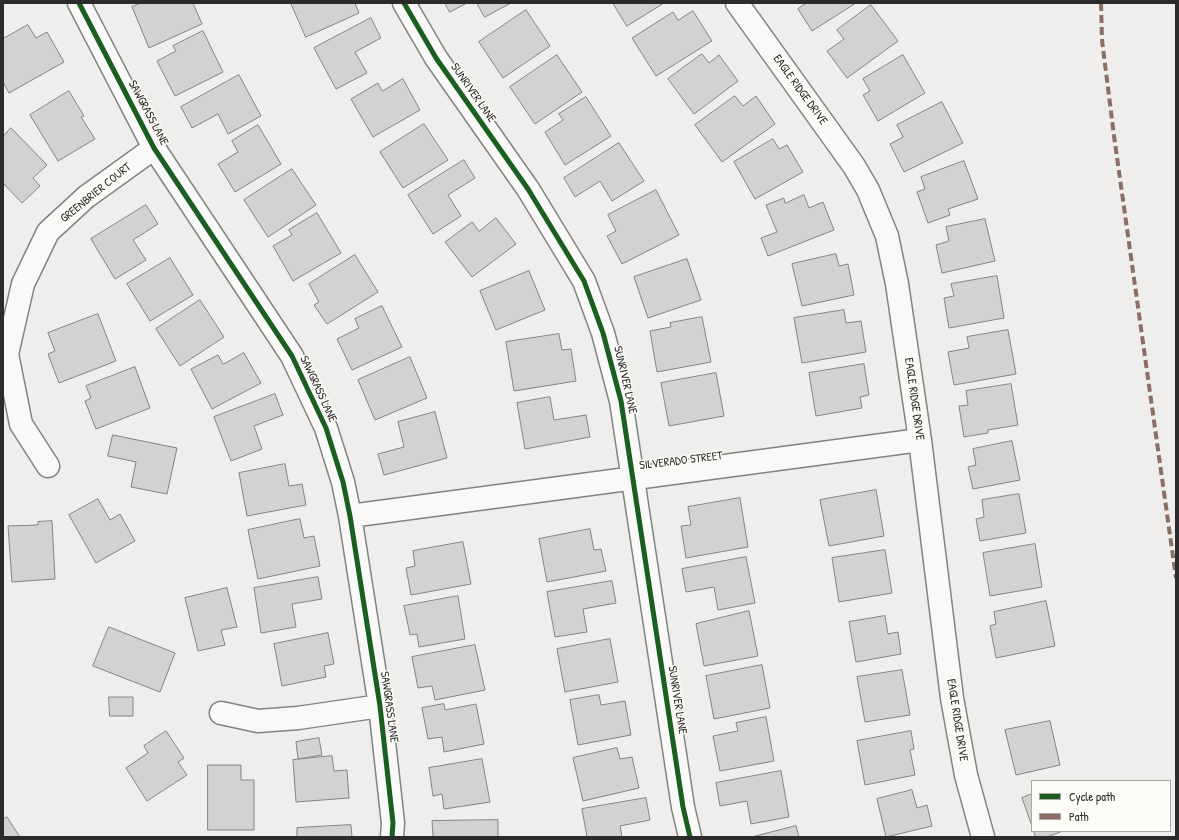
<!DOCTYPE html>
<html>
<head>
<meta charset="utf-8">
<style>
  body { margin:0 }
  #map { position:relative; width:1179px; height:840px; overflow:hidden; background:#efeeec; font-family:"Patrick Hand",sans-serif }
  canvas { display:block }
  .frame { position:absolute; inset:0; border:4px solid #2b2b2b; pointer-events:none }
  .legend { position:absolute; left:1031px; top:780px; width:140px; height:52px; box-sizing:border-box; background:#fdfcf7; border:1px solid #a9a8a5; margin:0; padding:5px 7px; list-style:none; font-size:12px; color:#2b2b2b }
  .legend li { display:flex; align-items:center; gap:8px; height:20px }
  .legend b { width:20px; border:1px solid #a9a8a5 }
</style>
</head>
<body>
<div id="map">
<canvas width="1179" height="840"></canvas>
<div class="frame"></div>
<ul class="legend">
<li><b style="height:5px;background:#1b5e20"></b>Cycle path</li>
<li><b style="height:5px;background:#8d6e63"></b>Path</li>
</ul>
</div>
<script>
const g = document.querySelector('canvas').getContext('2d');
g.lineJoin = 'round';
function paint(path, color) { g.fillStyle = color; g.fill(path, 'evenodd'); }
function trace(path, color, width, dash) { g.strokeStyle = color; g.lineWidth = width; g.lineCap = dash ? 'butt' : 'round'; g.setLineDash(dash || []); g.stroke(path); }
function write(font, color, halo, rows, align = 'center') {
  g.font = font + ' "Patrick Hand",sans-serif'; g.lineWidth = 3; g.setLineDash([]); g.textBaseline = 'middle'; g.strokeStyle = halo; g.fillStyle = color; for (const [text, x, y, turn = 0] of rows) {
    g.save(); g.translate(x, y); g.rotate((+turn || 0) * Math.PI / 180); g.textAlign = isNaN(turn) ? turn : align; if (halo) g.strokeText(text, 0, 0); g.fillText(text, 0, 0); g.restore();
  }
}
const building = new Path2D(`
  M141,3H193L202,24L149,48L132,7Z
  M291,3H355L359,13L306,37Z
  M445,3H467L450,12Z
  M477,3H511L485,17Z
  M613,3H664L627,26Z
  M807,3H856L812,31L798,9Z
  M871,5L898,41L847,78L827,51L844,39L837,30Z
  M526,10L550,46L503,78L479,42Z
  M693,11L712,41L656,76L632,38L673,12L678,20Z
  M371,18L381,38L355,52L367,73L336,89L314,48Z
  M28,25L36,38L47,32L64,62L9,93L3,82V39Z
  M203,31L223,72L175,96L157,61L176,51L173,46Z
  M702,54L709,63L719,55L738,81L694,114L668,79Z
  M557,55L582,92L535,124L510,87Z
  M903,55L925,93L878,121L863,95L870,91L863,79Z
  M239,75L261,116L228,134L218,114L192,128L181,107Z
  M403,79L420,110L373,137L351,99L378,83L382,91Z
  M69,91L84,116L81,117L95,139L58,161L30,115Z
  M735,96L743,106L756,96L775,124L722,162L695,125Z
  M586,97L611,136L565,165L545,132L563,120L559,114Z
  M942,102L963,143L904,172L890,144L903,137L897,125Z
  M424,124L448,160L403,188L380,152Z
  M258,125L281,164L235,192L218,164L238,152L232,141Z
  M11,128L47,165L33,178L40,186L22,203L3,183V137Z
  M773,139L779,149L787,145L803,172L755,199L734,162Z
  M619,143L644,181L612,201L600,181L575,197L564,178Z
  M464,160L475,178L448,195L461,216L433,234L408,195Z
  M964,161L978,199L948,209L950,215L928,223L917,192L925,189L921,177Z
  M292,169L316,205L268,237L244,200Z
  M656,190L679,235L622,264L607,236L616,231L608,215Z
  M804,195L809,208L823,202L834,230L768,256L761,238L777,232L766,205L784,198L785,203Z
  M146,205L158,224L133,240L146,260L115,279L91,239Z
  M317,213L341,253L293,281L273,246L292,235L289,230Z
  M496,218L516,244L472,277L445,242L472,222L479,231Z
  M985,219L995,261L942,273L936,245L949,241L946,227Z
  M836,254L839,266L848,264L854,295L802,306L792,264Z
  M355,255L378,292L327,324L314,305L319,302L309,284Z
  M170,258L193,295L150,321L127,284Z
  M687,259L701,300L648,318L634,277Z
  M529,271L545,310L496,330L480,291Z
  M997,276L1004,318L949,328L944,298L954,296L951,284Z
  M200,300L224,337L180,366L156,329Z
  M382,306L402,347L352,370L337,339L359,328L355,319Z
  M844,310L846,323L861,321L866,352L802,363L794,318Z
  M98,314L116,361L59,383L48,354L55,351L48,333Z
  M702,317L711,362L657,372L650,331L671,327L670,323Z
  M1008,330L1016,374L954,385L948,352L969,348L967,337Z
  M559,334L562,350L571,349L576,381L514,391L506,342Z
  M244,353L261,383L212,409L191,369L218,355L223,364Z
  M410,357L427,398L375,420L358,380Z
  M864,364L869,395L860,397L862,408L816,416L809,373Z
  M135,367L150,408L96,429L85,401L91,398L86,386Z
  M716,373L724,416L669,426L661,383Z
  M1011,384L1018,425L988,430V433L964,437L959,406L968,405L966,391Z
  M275,394L283,415L254,426L262,449L231,461L214,417Z
  M550,397L554,420L586,415L590,437L525,449L517,403Z
  M435,412L447,458L384,475L378,454L404,447L398,422Z
  M113,435L177,448L167,494L131,487L136,462L108,456Z
  M1012,441L1020,480L973,489L968,467L976,465L973,449Z
  M285,464L289,486L302,484L306,505L247,516L239,473Z
  M876,490L884,536L829,546L820,500Z
  M1019,494L1026,533L980,541L976,519L984,517L982,500Z
  M740,498L748,547L686,558L681,526L691,525L688,507Z
  M98,499L110,520L120,514L135,541L96,563L69,515Z
  M300,519L304,538L314,536L320,566L258,579L248,530Z
  M52,521L55,579L12,582L8,526L38,525V522Z
  M590,529L594,550L601,549L606,571L547,582L539,539Z
  M463,542L471,584L411,595L406,568L415,566L413,551Z
  M1035,544L1042,587L990,596L983,553Z
  M885,550L892,593L839,602L832,558Z
  M746,557L755,603L718,610L714,587L686,592L682,569Z
  M318,577L322,599L292,604L296,627L261,633L254,588Z
  M612,581L616,603L583,609L587,632L555,637L547,592Z
  M227,588L237,627L221,630L225,645L198,651L185,598Z
  M458,596L465,639L419,647L417,634L410,635L404,606Z
  M1046,601L1055,646L996,658L990,626L996,624L994,612Z
  M749,611L758,656L704,666L696,624Z
  M885,616L888,634L898,632L901,654L856,662L849,622Z
  M109,627L175,653L160,692L93,666Z
  M328,633L334,664L324,666L326,677L282,686L274,644Z
  M610,639L618,682L565,692L557,649Z
  M475,645L485,690L435,700L432,686L418,688L412,657Z
  M762,665L770,708L714,719L706,676Z
  M902,670L910,715L865,722L857,677Z
  M599,695L601,705L625,701L631,735L578,745L570,700Z
  M109,697H133V716H110Z
  M444,704L445,710L476,704L484,744L444,752L442,737L428,739L422,708Z
  M766,717L774,761L720,771L713,736L738,731L736,723Z
  M1050,721L1060,765L1016,775L1005,730Z
  M166,731L184,758L178,762L187,775L147,801L126,768L148,753L144,746Z
  M911,731L914,749L910,750L915,775L865,785L857,741Z
  M319,738L322,755L298,759L296,742Z
  M617,748L620,759L632,757L639,788L583,801L573,758Z
  M332,756L334,771L347,770L349,798L296,802L293,760Z
  M482,759L490,802L444,809L442,794L433,796L429,768Z
  M208,765H241V780H254V830H208Z
  M781,771L789,817L751,824L747,801L720,806L716,783Z
  M912,790L917,808L927,805L932,826L886,837L877,799Z
  M1032,794V826L1022,798Z
  M646,798L650,820L620,826L622,837H587L582,809Z
  M7,817L20,837H3V820Z
  M498,820V837H433L432,821Z
  M351,825L352,837H297V828Z
  M796,826L799,837H752Z
  M1034,831H1063L1047,837H1036Z`);
paint(building, '#d2d2d0');
trace(building, '#838382', 1);
const street = new Path2D(`
  M79,3L154,148L292,356L326,428L343,482L350,516L380,706L393,823L392,837
  M404,3L436,58L528,189L584,281L603,333L621,401L683,807L690,837
  M737,3L854,166L868,190L887,236L897,284L920,440L952,698L966,775L983,837
  M48,466L21,424L7,354L23,284L48,232L86,197L154,148
  M350,516L920,440
  M221,713L258,721L298,718L380,706`);
trace(street, '#838382', 25);
trace(street, '#f9f9f7', 22);
trace(new Path2D(`
  M1101,3L1102,40L1114,136L1176,578`), '#8d6e63', 4, [8, 4]);
trace(new Path2D(`
  M79,3L154,148L292,356L326,428L343,482L350,516L380,706L393,823L392,837
  M404,3L436,58L528,189L584,281L603,333L621,401L683,807L690,837`), '#1b5e20', 5);
write('12px', '#2b2b2b', '#fdfcf7', [
  ["EAGLE RIDGE DRIVE",800,90,54],
  ["SUNRIVER LANE",473,93,55],
  ["SAWGRASS LANE",148,113,62],
  ["GREENBRIER COURT",96,193,-39],
  ["SUNRIVER LANE",625,380,77],
  ["SAWGRASS LANE",318,389,65],
  ["EAGLE RIDGE DRIVE",914,399,82],
  ["SILVERADO STREET",681,461,-7],
  ["SUNRIVER LANE",677,700,81],
  ["SAWGRASS LANE",389,707,82],
  ["EAGLE RIDGE DRIVE",957,720,81]
]);
</script>
</body>
</html>
